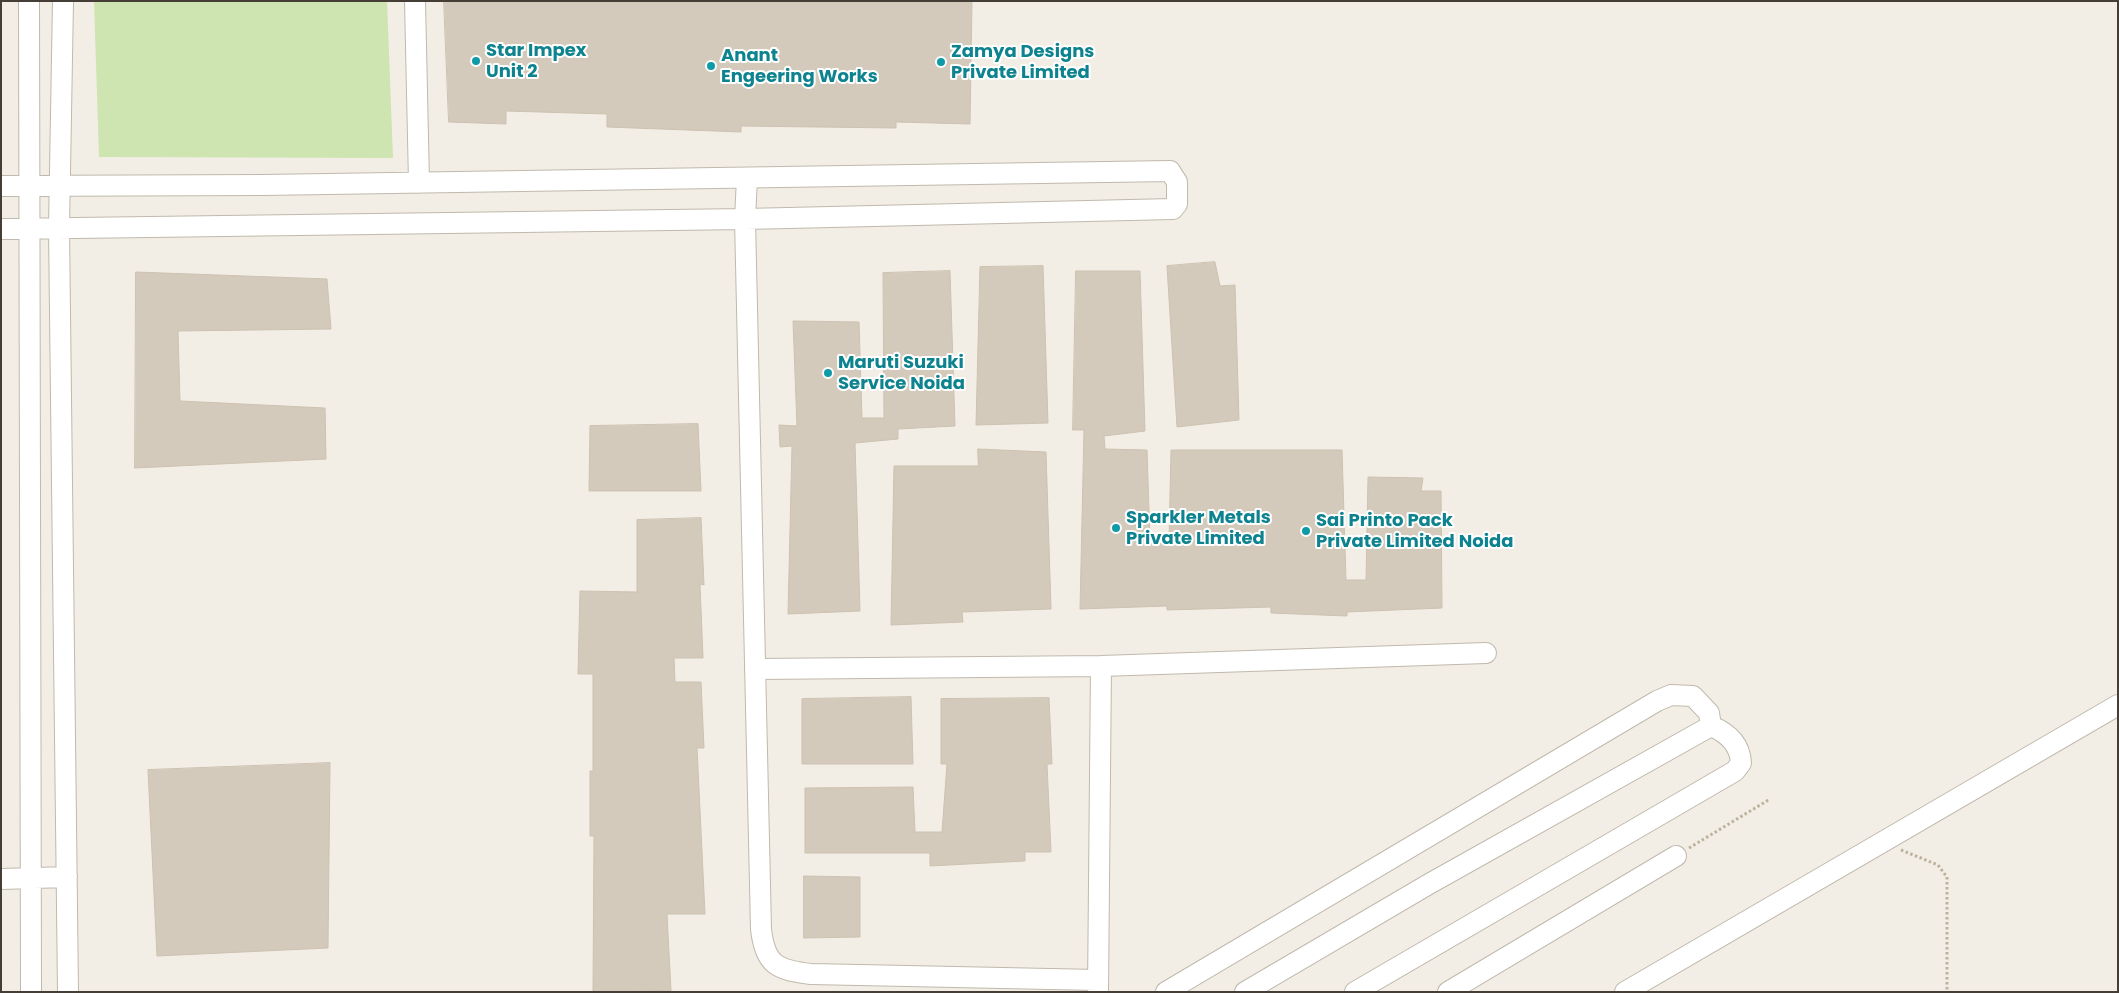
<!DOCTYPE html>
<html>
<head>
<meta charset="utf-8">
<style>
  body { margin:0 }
  #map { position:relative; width:2119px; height:993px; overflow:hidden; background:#f2eee6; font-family:Poppins,sans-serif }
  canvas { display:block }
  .frame { position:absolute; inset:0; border:2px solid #443e36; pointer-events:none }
</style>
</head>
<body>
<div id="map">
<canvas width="2119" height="993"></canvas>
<div class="frame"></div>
</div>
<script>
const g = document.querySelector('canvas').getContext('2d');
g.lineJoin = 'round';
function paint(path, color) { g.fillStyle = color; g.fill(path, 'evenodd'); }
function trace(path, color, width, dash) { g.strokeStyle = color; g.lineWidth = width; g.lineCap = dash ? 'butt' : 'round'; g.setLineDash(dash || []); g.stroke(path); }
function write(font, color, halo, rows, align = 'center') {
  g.font = font + ' Poppins,sans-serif'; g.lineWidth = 4; g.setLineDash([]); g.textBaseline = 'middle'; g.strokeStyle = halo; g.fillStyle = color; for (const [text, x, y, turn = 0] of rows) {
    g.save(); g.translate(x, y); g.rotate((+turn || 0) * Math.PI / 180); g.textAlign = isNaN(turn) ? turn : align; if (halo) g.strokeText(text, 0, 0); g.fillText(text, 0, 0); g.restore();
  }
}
paint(new Path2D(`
  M94,1H387L393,158L99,157Z`), '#cee4b1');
const building = new Path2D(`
  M444,1H972L970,124L896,122V128L741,126V132L607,127V114L506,111V124L449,122Z
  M1215,262L1220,286L1235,285L1239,420L1177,427L1167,266Z
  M1043,266L1048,423L976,425L980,267Z
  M950,271L955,426L898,429V439L855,443L860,611L788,614L792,446L780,447L779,425L797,426L793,321L859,322L862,418H884L883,273Z
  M1076,271H1140L1145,431L1104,436L1105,449L1147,450L1150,541H1169L1171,450H1342L1346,580H1366L1368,477L1423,478L1421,491H1441L1442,608L1347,612V616L1271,613V607L1167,610V606L1080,609L1084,430H1073Z
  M136,272L327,279L331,329L178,331L180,401L325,408L326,459L135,468Z
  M698,424L701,491H589L590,426Z
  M978,449L1046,452L1051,609L962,612L963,622L891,625L894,466H978Z
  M701,518L704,585L700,584L703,658H674L675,682H701L704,748H697L705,914H667L671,991L593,992L594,836H590V771H593V674H578L580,591L637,592V520Z
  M911,697L913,764H802V699Z
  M1049,698L1052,764H1047L1051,852H1025V861L930,866V853H805V788L913,787L915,832H942L947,764H941V699Z
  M330,763L328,948L157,956L148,770Z
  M804,876L860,877V937L804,938Z`);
paint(building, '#d3cabc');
trace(building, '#cdc1b0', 1);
const minor = new Path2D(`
  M29,1L31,992
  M63,1L59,228L68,992
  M415,1L419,183
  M747,178L745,219L761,929C765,965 777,970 811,974L1098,980
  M1,186L263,185L1170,171L1177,182V204L1173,209L745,219L1,229
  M755,669L1101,666L1486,653
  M1,879L67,877
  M1098,992L1101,666
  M1166,992L1657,701L1671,695L1693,696L1709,713L1711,726
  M1245,992L1429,884L1711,726
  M1355,992L1735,771L1741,763C1740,744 1728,733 1711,726
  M1448,992L1676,856
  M1625,992L2118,705`);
trace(minor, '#c0b9ac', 22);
trace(new Path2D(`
  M1689,848L1770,799
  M1901,850L1938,865L1947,877V992`), '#beb19b', 3, [2.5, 2.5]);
trace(minor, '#fff', 20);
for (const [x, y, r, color] of [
  [476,61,5,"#0f9aa8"],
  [941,62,5,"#0f9aa8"],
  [711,66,5,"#0f9aa8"],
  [828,373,5,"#0f9aa8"],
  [1116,528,5,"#0f9aa8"],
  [1306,531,5,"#0f9aa8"]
]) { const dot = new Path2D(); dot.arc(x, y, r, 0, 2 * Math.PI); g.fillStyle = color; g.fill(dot); trace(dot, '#fff', 2); }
write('bold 18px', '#0d838f', '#fff', [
  ["Star Impex",486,51],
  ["Unit 2",486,72],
  ["Zamya Designs",951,52],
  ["Private Limited",951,73],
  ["Anant",721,56],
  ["Engeering Works",721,77],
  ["Maruti Suzuki",838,363],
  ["Service Noida",838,384],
  ["Sparkler Metals",1126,518],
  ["Private Limited",1126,539],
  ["Sai Printo Pack",1316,521],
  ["Private Limited Noida",1316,542]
], 'left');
</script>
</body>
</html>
